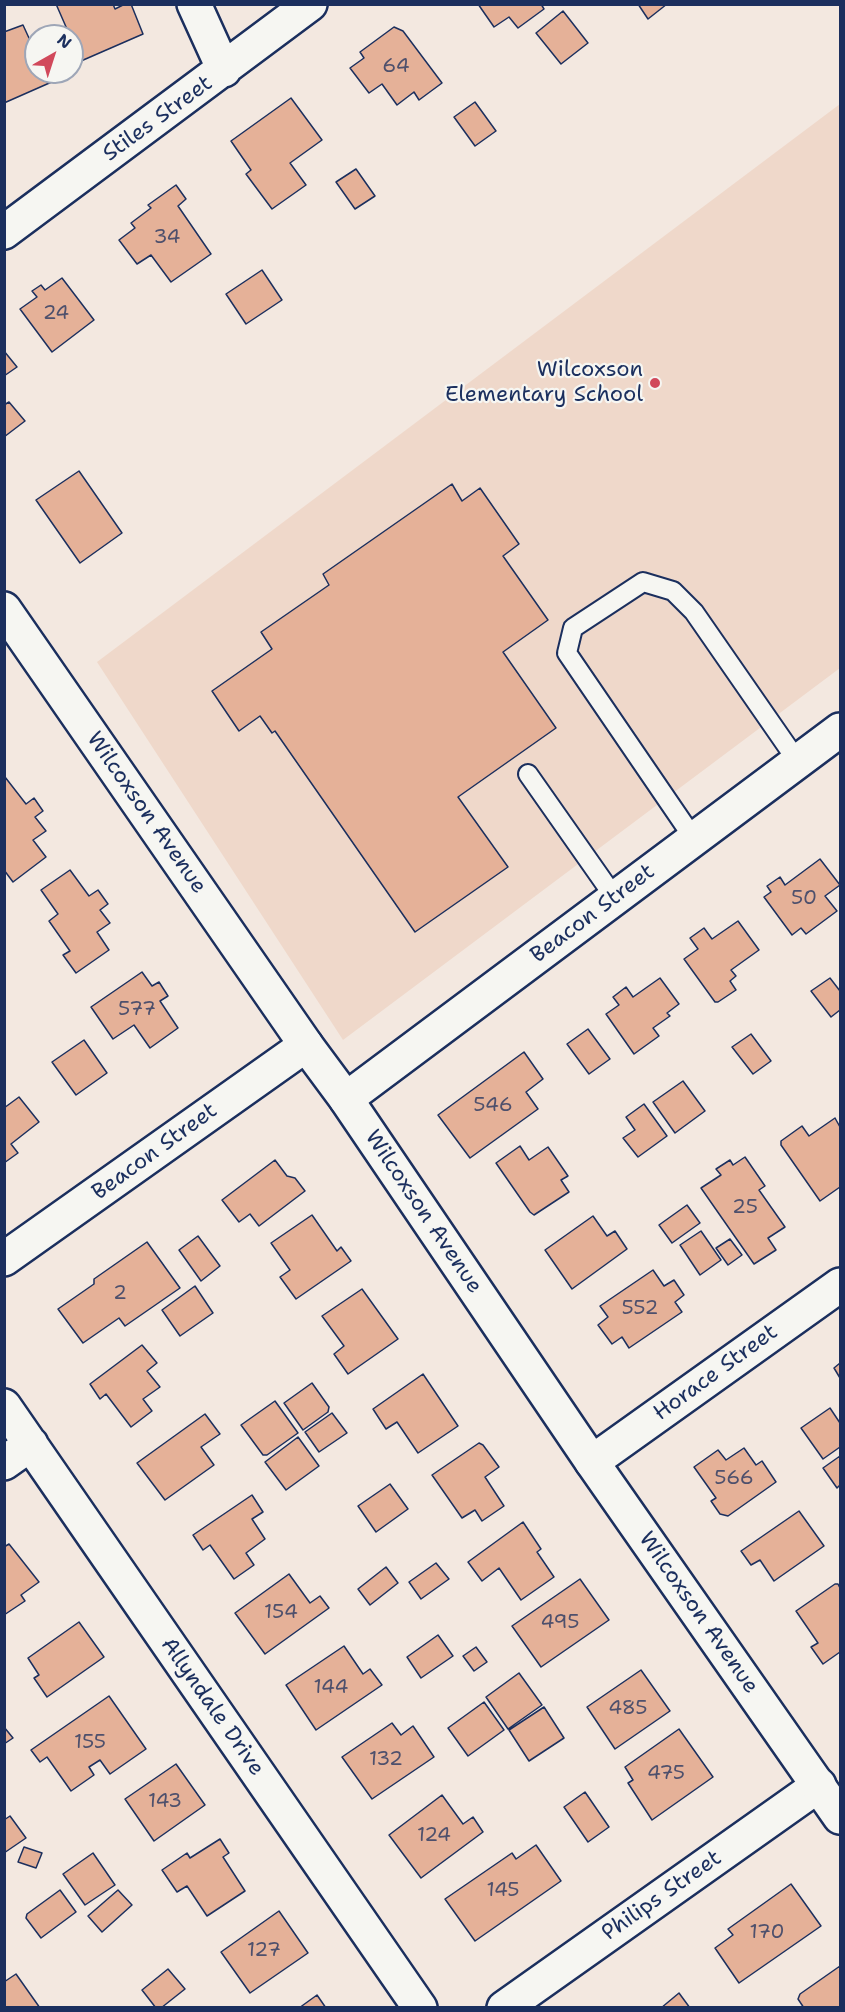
<!DOCTYPE html>
<html>
<head>
<meta charset="utf-8">
<style>
  body { margin:0 }
  #map { position:relative; width:845px; height:2012px; overflow:hidden; background:#f3e8e0; font-family:"Shantell Sans",sans-serif }
  canvas { display:block }
  .frame { position:absolute; inset:0; border:6px solid #1b2f5e; pointer-events:none }
  .north { position:absolute; left:24px; top:24px; width:60px; height:60px; box-sizing:border-box; background:#f6f6f2; border:2px solid #9ea6b7; border-radius:50%; rotate:39deg; font-size:16px; font-weight:700; line-height:24px; text-align:center; color:#1b2f5e }
  .north::after { content:''; display:block; margin:auto; width:21px; height:27px; background:#d1495b; clip-path:polygon(50% 0,100% 100%,50% 72%,0 100%) }
</style>
</head>
<body>
<div id="map">
<canvas width="845" height="2012"></canvas>
<div class="frame"></div>
<div class="north">N</div>
</div>
<script>
const g = document.querySelector('canvas').getContext('2d');
g.lineJoin = 'round';
function paint(path, color) { g.fillStyle = color; g.fill(path, 'evenodd'); }
function trace(path, color, width, dash) { g.strokeStyle = color; g.lineWidth = width; g.lineCap = dash ? 'butt' : 'round'; g.setLineDash(dash || []); g.stroke(path); }
function write(font, color, halo, rows, align = 'center') {
  g.font = font + ' "Shantell Sans",sans-serif'; g.lineWidth = 4.5; g.setLineDash([]); g.textBaseline = 'middle'; g.strokeStyle = halo; g.fillStyle = color; for (const [text, x, y, turn = 0] of rows) {
    g.save(); g.translate(x, y); g.rotate((+turn || 0) * Math.PI / 180); g.textAlign = isNaN(turn) ? turn : align; if (halo) g.strokeText(text, 0, 0); g.fillText(text, 0, 0); g.restore();
  }
}
paint(new Path2D(`
  M840,104V668L343,1040L97,662Z`), '#efd8ca');
const building = new Path2D(`
  M56,4H113L115,9L125,4H131L143,34L81,61L72,41V36H70Z
  M478,4H541L544,9L518,28L509,17L494,27Z
  M638,4H667L648,19Z
  M563,11L588,43L561,64L536,33Z
  M23,25L34,49L36,48V72H61L63,77L4,103V32Z
  M394,27L403,31L442,83L419,100L414,92L397,105L382,84L369,93L350,68L364,58L360,52Z
  M291,98L322,140L290,163L306,185L272,209L246,174L251,170L231,141Z
  M475,102L496,131L475,146L454,117Z
  M356,169L375,196L355,209L336,182Z
  M176,185L186,199L178,206L211,254L171,282L151,255L137,264L119,240L135,228L131,223L151,208L148,205Z
  M262,270L282,300L246,324L226,294Z
  M62,278L94,320L52,352L20,309L37,297L32,291L41,285L45,290Z
  M4,351L17,367L4,376Z
  M9,402L25,421L4,437V405Z
  M79,471L122,533L80,563L36,500Z
  M452,484L462,501L480,488L519,544L503,556L548,620L503,652L556,728L458,797L508,867L415,932L275,731L272,733L260,716L239,731L212,691L272,649L261,632L329,585L323,574Z
  M5,777L26,804L34,798L43,811L35,817L46,831L33,840L46,857L13,882L4,870Z
  M820,859L840,885L825,896L837,911L806,934L801,928L792,935L764,897L771,892L767,886L780,877L785,885Z
  M70,870L89,896L98,890L108,904L100,910L110,923L97,932L109,950L76,973L63,955L70,951L49,921L58,914L41,890Z
  M738,921L759,950L731,970L736,976L730,981L736,990L718,1002H715L684,959L698,949L690,938L704,928L712,939Z
  M142,972L152,986L159,982L168,996L160,1001L178,1028L150,1048L134,1025L113,1039L91,1007Z
  M660,978L679,1004L667,1013L670,1016L653,1028L659,1036L634,1054L606,1014L619,1005L613,997L626,987L633,997Z
  M830,978L840,991V1010L831,1017L811,991Z
  M588,1029L610,1059L589,1074L567,1044Z
  M751,1034L771,1061L753,1074L732,1047Z
  M84,1040L107,1073L76,1095L52,1062Z
  M524,1052L543,1079L526,1092L538,1109L470,1158L438,1115Z
  M683,1081L705,1111L675,1133L653,1102Z
  M19,1097L39,1122L11,1144L18,1153L4,1163V1108Z
  M644,1104L667,1136L638,1157L623,1138L635,1130L626,1117Z
  M835,1118L840,1127V1187L820,1201L781,1145V1141L802,1126L809,1136Z
  M520,1146L529,1160L548,1147L568,1176L561,1180L569,1192L534,1215L530,1212L496,1163Z
  M745,1157L765,1186L759,1190L785,1227L768,1238L776,1250L754,1264L701,1188L721,1175L716,1169L730,1160L733,1165Z
  M275,1160L287,1176L295,1178L305,1191L259,1226L250,1214L239,1222L222,1200Z
  M687,1205L700,1223L672,1243L659,1225Z
  M312,1215L337,1251L341,1247L351,1261L296,1299L280,1277L290,1270L271,1243Z
  M593,1216L607,1236L615,1231L627,1249L572,1289L545,1250Z
  M701,1231L721,1260L700,1275L680,1245Z
  M198,1236L220,1266L201,1281L179,1250Z
  M730,1239L742,1255L728,1265L716,1248Z
  M147,1242L180,1288L125,1326L119,1318L83,1343L58,1309L94,1284V1279Z
  M653,1270L664,1286L674,1280L684,1295L675,1302L682,1312L629,1348L622,1337L612,1344L598,1325L608,1317L600,1306Z
  M195,1286L213,1313L180,1336L162,1310Z
  M362,1289L398,1339L348,1374L334,1354L344,1346L322,1316Z
  M142,1345L157,1363L147,1371L160,1387L143,1399L152,1411L131,1427L106,1394L100,1399L90,1384Z
  M840,1363V1378L834,1368Z
  M423,1374L458,1426L418,1453L397,1422L386,1429L373,1409Z
  M312,1383L329,1407L328,1412L303,1430L284,1403Z
  M275,1401L298,1433L267,1455H263L241,1425Z
  M830,1408L840,1423V1447L823,1459L801,1428Z
  M332,1413L347,1433L319,1452L305,1432Z
  M205,1414L220,1434L201,1447L214,1465L165,1500L137,1463Z
  M298,1437L319,1466L286,1490L265,1462Z
  M479,1443L483,1445L499,1467L485,1477L504,1506L482,1521L475,1510L462,1518L432,1475Z
  M744,1448L756,1465L762,1461L776,1482L728,1516L720,1514L711,1501L716,1498L694,1467L718,1450L726,1460Z
  M840,1456V1485L837,1488L823,1468Z
  M390,1484L408,1509L376,1532L358,1506Z
  M252,1495L263,1512L252,1519L265,1539L246,1553L254,1565L234,1579L210,1545L203,1550L193,1535Z
  M799,1511L824,1546L774,1581L760,1560L751,1565L741,1551Z
  M523,1522L541,1549L537,1552L554,1577L521,1600L499,1568L482,1581L468,1562Z
  M9,1544L39,1582L21,1595L25,1601L4,1615V1547Z
  M436,1563L449,1579L421,1599L409,1582Z
  M386,1567L398,1583L370,1605L358,1589Z
  M289,1574L310,1603L320,1596L329,1608L265,1654L235,1613Z
  M580,1579L609,1620L541,1667L512,1626Z
  M835,1584H838L840,1588V1652L823,1664L811,1647L818,1643L796,1611Z
  M79,1622L104,1657L47,1697L34,1678L39,1675L28,1658Z
  M438,1635L453,1656L421,1678L407,1657Z
  M344,1646L363,1674L370,1669L382,1685L316,1730L286,1685Z
  M476,1647L487,1662L474,1671L463,1656Z
  M641,1670L670,1711L615,1749L587,1707Z
  M519,1673L542,1705L508,1729L486,1697Z
  M109,1696L146,1749L110,1774L100,1760L89,1767L94,1775L71,1791L47,1757L40,1762L31,1750Z
  M484,1702L504,1730L468,1756L448,1728Z
  M544,1707L564,1738L529,1761L509,1730Z
  M392,1723L401,1735L413,1726L434,1757L372,1799L342,1757Z
  M4,1727L13,1738L4,1744Z
  M679,1729L713,1777L652,1820L628,1783L633,1780L625,1767Z
  M176,1764L205,1805L154,1841L125,1799Z
  M585,1792L609,1827L588,1842L564,1807Z
  M442,1795L463,1824L473,1817L483,1832L421,1878L389,1835Z
  M10,1816L26,1838L4,1853V1820Z
  M220,1839L229,1853L223,1857L245,1891L207,1916L187,1886L177,1892L162,1870L187,1853L190,1858Z
  M536,1845L561,1881L475,1941L445,1899L512,1853L516,1859Z
  M24,1847L42,1853L36,1868L18,1862Z
  M93,1853L115,1885L85,1905L63,1874Z
  M791,1884L821,1926L739,1983L715,1948L733,1935L728,1929Z
  M60,1890L76,1912L41,1938L26,1918L27,1914Z
  M118,1890L132,1905L102,1932L88,1916Z
  M279,1911L308,1953L250,1993L221,1952Z
  M840,1966V2008H804L798,1999L800,1994Z
  M168,1969L185,1989L161,2008H156L142,1990Z
  M16,1974L40,2008H4V1982Z
  M679,1993L690,2008H661Z
  M317,1995L326,2008H299Z`);
paint(building, '#e5b198');
trace(building, '#1b2f5e', 1.5);
const service = new Path2D(`
  M528,774L615,898
  M694,839L567,653L573,628L643,582L673,591L694,612L798,762`);
const minor = new Path2D(`
  M194,4L224,70
  M4,232L310,4
  M346,1099L840,730
  M4,1259L306,1045
  M4,1406L420,2008
  M592,1462L840,1285
  M4,1463L31,1444
  M504,2008L819,1785`);
const tertiary = new Path2D(`
  M4,609L306,1045L346,1099L592,1462L840,1817`);
trace(service, '#1b2f5e', 22);
trace(minor, '#1b2f5e', 38);
trace(tertiary, '#1b2f5e', 38);
trace(service, '#f6f6f2', 18);
trace(minor, '#f6f6f2', 33);
trace(tertiary, '#f6f6f2', 33);
for (const [x, y, r, color] of [
  [655,383,6,"#d1495b"]
]) { const dot = new Path2D(); dot.arc(x, y, r, 0, 2 * Math.PI); g.fillStyle = color; g.fill(dot); trace(dot, '#f6f6f2', 2); }
write('20px', '#4e506c', null, [
  ["64",396,67],
  ["34",167,238],
  ["24",56,314],
  ["50",804,899],
  ["577",137,1010],
  ["546",493,1106],
  ["25",745,1208],
  ["2",120,1294],
  ["552",640,1309],
  ["566",734,1479],
  ["154",281,1613],
  ["495",560,1623],
  ["144",331,1688],
  ["485",628,1709],
  ["155",90,1743],
  ["132",386,1760],
  ["475",666,1774],
  ["143",165,1802],
  ["124",434,1836],
  ["145",503,1891],
  ["170",767,1933],
  ["127",264,1951]
]);
write('22px', '#1b2f5e', '#f6f6f2', [
  ["Stiles Street",158,119,-36],
  ["Wilcoxson Avenue",146,813,55],
  ["Beacon Street",593,914,-37],
  ["Beacon Street",155,1152,-36],
  ["Wilcoxson Avenue",423,1212,56],
  ["Horace Street",716,1373,-36],
  ["Wilcoxson Avenue",698,1613,55],
  ["Allyndale Drive",212,1707,55],
  ["Philips Street",662,1896,-35]
]);
write('22px', '#1b2f5e', '#f6f6f2', [
  ["Wilcoxson",643,370],
  ["Elementary School",643,395]
], 'right');
</script>
</body>
</html>
